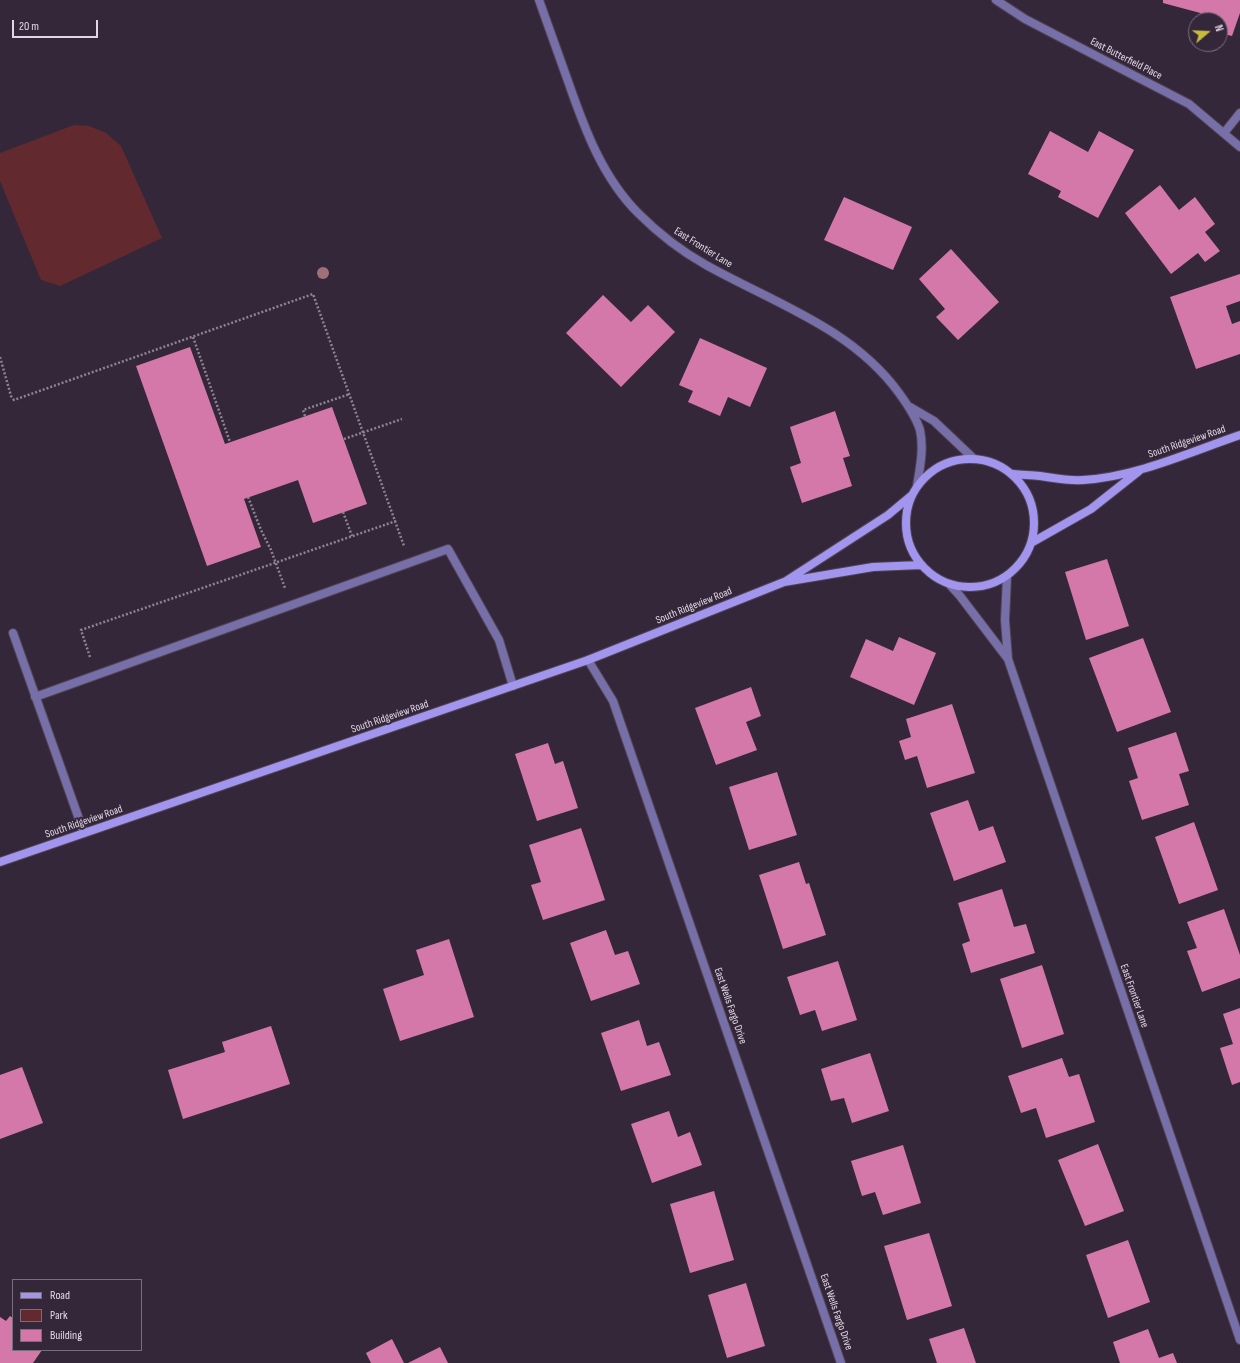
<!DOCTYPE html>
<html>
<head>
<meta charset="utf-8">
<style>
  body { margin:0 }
  #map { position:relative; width:1240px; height:1363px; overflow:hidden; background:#35273a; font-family:"Sofia Sans Condensed",sans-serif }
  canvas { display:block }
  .legend { position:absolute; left:12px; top:1279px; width:130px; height:72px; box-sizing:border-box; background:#35273a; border:1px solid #7a6d7e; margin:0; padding:5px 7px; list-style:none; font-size:12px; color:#e1d7e4 }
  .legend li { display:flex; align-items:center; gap:8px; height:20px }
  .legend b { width:20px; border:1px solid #7a6d7e }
  .north { position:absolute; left:1188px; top:12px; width:40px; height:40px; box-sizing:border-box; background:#35273a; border:1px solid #7a6d7e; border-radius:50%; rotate:71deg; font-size:11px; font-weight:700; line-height:16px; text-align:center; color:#e1d7e4 }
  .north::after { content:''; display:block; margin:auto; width:14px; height:18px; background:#c7bb3c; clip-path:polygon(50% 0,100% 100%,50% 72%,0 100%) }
  .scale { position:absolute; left:12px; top:20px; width:86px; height:18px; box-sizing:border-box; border:2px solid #e1d7e4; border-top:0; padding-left:5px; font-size:12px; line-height:14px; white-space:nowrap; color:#e1d7e4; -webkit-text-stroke:3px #35273a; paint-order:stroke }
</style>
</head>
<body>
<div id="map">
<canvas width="1240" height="1363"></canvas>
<ul class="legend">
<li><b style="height:5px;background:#a195ee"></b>Road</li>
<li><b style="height:11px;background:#622a2f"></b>Park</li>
<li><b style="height:11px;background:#d478aa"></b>Building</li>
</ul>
<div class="north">N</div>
<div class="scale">20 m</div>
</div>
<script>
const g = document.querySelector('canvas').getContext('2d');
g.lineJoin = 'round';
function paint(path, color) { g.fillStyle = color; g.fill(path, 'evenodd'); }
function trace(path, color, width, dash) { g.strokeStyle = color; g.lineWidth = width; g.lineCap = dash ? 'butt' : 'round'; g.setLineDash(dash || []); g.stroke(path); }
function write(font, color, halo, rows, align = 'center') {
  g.font = font + ' "Sofia Sans Condensed",sans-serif'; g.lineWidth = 4; g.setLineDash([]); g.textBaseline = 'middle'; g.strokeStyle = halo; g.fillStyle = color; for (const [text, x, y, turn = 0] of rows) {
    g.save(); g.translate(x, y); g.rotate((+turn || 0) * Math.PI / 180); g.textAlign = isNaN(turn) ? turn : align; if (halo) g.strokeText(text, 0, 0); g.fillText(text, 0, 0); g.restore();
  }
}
paint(new Path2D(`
  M74,125L89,126L106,133L121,146L162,238L60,286L41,280L0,181V153Z`), '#622a2f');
paint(new Path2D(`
  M1163,0H1240V13L1232,36L1220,33V20H1202L1204,14L1163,3Z
  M1050,131L1088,152L1099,131L1134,150L1098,218L1058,197L1061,191L1028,174Z
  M1160,185L1179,210L1195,197L1215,224L1205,232L1220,251L1205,262L1198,253L1171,274L1125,213Z
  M844,197L912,227L893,270L824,240Z
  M951,249L999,302L958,340L936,317L945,309L919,279Z
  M1240,274V301L1226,306L1232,324L1240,321V354L1196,369L1170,297Z
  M603,295L631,322L648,305L675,332L621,387L566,333Z
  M700,338L767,368L750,407L728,397L720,416L688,402L693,391L679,385Z
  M190,347L225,444L332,407L367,504L313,523L298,480L244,499L261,547L207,566L136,366Z
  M835,411L850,456L843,458L852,486L802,503L790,467L801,463L790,427Z
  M1107,559L1129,626L1086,640L1065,572Z
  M899,637L936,653L914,705L850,677L866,639L893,651Z
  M1143,638L1171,712L1117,732L1089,658Z
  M751,687L761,716L746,722L757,750L716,765L695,708Z
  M952,704L975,773L927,788L917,756L905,760L899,741L911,737L906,719Z
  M1176,732L1189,771L1179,774L1189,805L1142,820L1129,781L1138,778L1128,748Z
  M548,743L555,764L563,761L578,808L537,821L515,754Z
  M777,772L797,835L749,850L729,787Z
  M968,800L979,831L993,826L1006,862L954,881L930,813Z
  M1194,822L1218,890L1179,904L1155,837Z
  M581,828L605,900L543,920L531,885L541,882L529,845Z
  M799,862L806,884L809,883L826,935L783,949L759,875Z
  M1002,889L1014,927L1026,924L1035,953L971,973L962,944L970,941L958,903Z
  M1224,909L1240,955V978L1202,992L1187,951L1197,948L1187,922Z
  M606,930L615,955L628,951L640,984L591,1001L570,943Z
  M449,939L474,1017L400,1041L383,989L424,975L416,950Z
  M838,961L857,1020L822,1031L815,1010L800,1015L787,977Z
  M1042,965L1064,1034L1022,1048L1000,979Z
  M1240,1008V1082L1232,1085L1220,1048L1233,1044L1223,1014Z
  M639,1020L647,1046L659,1042L671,1075L621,1091L601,1033Z
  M271,1026L290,1084L183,1119L168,1070L225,1052L222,1042Z
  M870,1053L889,1111L852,1123L844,1098L831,1101L821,1069Z
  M1062,1058L1069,1077L1079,1074L1095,1122L1046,1138L1036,1108L1021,1113L1008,1076Z
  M22,1067L43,1123L0,1139V1075Z
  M669,1111L678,1137L690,1132L702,1165L652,1183L631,1124Z
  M1098,1144L1124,1211L1085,1226L1058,1160Z
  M903,1145L921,1203L883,1215L875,1192L862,1196L851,1161Z
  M714,1191L734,1260L690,1273L670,1204Z
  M929,1233L952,1306L907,1320L884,1246Z
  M1128,1240L1150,1302L1108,1318L1086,1255Z
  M746,1283L765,1346L727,1358L708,1295Z
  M10,1316L13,1318V1350H42L33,1363H0V1317L6,1321Z
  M964,1328L976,1363H937L929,1339Z
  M1148,1329L1159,1358L1173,1353L1177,1363H1120L1113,1342Z
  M392,1339L404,1363H371L366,1353Z
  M440,1347L448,1363H408Z`), '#d478aa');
const lane = new Path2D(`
  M13,633L84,833
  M35,697L448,549L499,640L513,686`);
const street = new Path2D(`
  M539,0C549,28 559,56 569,84C585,130 603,178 638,213C659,234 681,251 706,265C774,303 852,328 899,393C907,404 916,417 920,430C924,449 920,467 917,486
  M996,0L1025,19L1189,104L1240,147
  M1224,133L1240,113
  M910,407L934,421L973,458
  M1007,577L1005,620L1008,659L1240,1340
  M950,585L960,596L1008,659
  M588,660L613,701L841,1363`);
const secondary = new Path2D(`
  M906 523a64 64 0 1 1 128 0a64 64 0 1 1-128 0Z
  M1013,474C1022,475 1031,475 1040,476C1054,478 1068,481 1083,480C1136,477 1190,452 1240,435
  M1031,543L1091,509L1139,471
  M786,581L888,515L912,495
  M0,862L588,660L784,582L873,567L921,565`);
trace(lane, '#514355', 10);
trace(street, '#514355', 10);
trace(secondary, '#514355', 10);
trace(new Path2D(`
  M193,337L230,442
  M0,357L11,396L14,400L313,294L404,546
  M305,416L303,410L350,394
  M344,439L402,419
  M248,497L261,530L271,550L285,588
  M343,512L352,536
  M90,657L81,630L396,521`), '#8f8393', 2.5, [2, 2]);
trace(lane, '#7770a8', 8);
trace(street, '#7770a8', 8);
trace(secondary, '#a195ee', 8);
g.fillStyle = '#a16f7a';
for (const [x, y] of [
  [323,273]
]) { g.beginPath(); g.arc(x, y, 6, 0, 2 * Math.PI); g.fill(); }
write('11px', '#e1d7e4', '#35273a', [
  ["East Butterfield Place",1126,59,27],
  ["East Frontier Lane",703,248,32],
  ["South Ridgeview Road",1187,442,-19],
  ["South Ridgeview Road",694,606,-22],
  ["South Ridgeview Road",390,717,-19],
  ["South Ridgeview Road",84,822,-19],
  ["East Frontier Lane",1134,996,71],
  ["East Wells Fargo Drive",730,1006,71],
  ["East Wells Fargo Drive",836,1312,71]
]);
</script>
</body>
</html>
